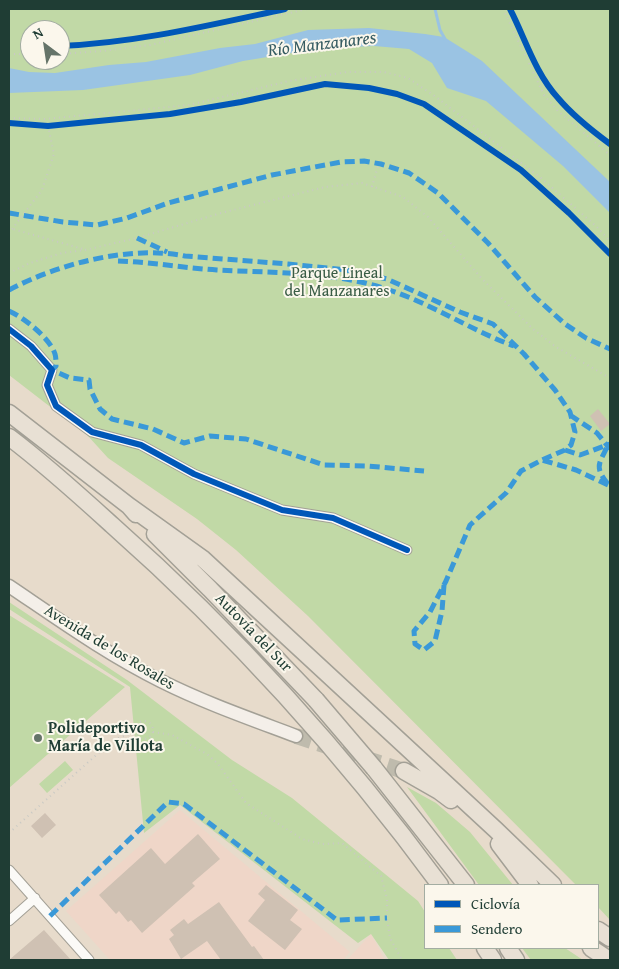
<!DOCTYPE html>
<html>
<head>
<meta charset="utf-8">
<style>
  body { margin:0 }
  #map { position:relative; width:619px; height:969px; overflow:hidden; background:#e7dbcb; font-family:"Gentium Book Plus",serif }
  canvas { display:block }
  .frame { position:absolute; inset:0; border:10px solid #1f3d34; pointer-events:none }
  .legend { position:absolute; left:424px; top:884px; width:175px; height:65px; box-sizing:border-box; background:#fbf7ec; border:1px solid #a3ada2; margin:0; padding:6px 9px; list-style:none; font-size:15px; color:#1f3d34 }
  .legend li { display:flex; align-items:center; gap:10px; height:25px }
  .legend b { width:25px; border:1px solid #a3ada2 }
  .north { position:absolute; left:20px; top:20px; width:50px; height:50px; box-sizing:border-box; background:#fbf7ec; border:1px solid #a3ada2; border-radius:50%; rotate:329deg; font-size:14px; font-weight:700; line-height:20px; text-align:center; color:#1f3d34 }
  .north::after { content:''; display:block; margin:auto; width:18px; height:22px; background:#657469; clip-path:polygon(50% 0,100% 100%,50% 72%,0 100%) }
</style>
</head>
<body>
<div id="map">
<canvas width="619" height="969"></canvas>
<div class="frame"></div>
<ul class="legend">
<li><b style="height:6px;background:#0057b8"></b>Ciclovía</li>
<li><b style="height:6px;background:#3a99d8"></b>Sendero</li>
</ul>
<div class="north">N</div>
</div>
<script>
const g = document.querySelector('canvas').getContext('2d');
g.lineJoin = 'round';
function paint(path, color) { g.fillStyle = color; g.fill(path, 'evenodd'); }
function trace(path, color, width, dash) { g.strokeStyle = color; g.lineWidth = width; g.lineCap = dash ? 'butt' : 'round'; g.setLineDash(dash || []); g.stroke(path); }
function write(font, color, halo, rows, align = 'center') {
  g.font = font + ' "Gentium Book Plus",serif'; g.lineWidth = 4; g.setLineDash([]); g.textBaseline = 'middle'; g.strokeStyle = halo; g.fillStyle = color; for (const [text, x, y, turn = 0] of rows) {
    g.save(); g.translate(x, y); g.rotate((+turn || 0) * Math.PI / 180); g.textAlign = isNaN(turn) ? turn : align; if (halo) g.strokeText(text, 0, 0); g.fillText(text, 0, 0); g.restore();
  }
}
paint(new Path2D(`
  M180,810L350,952L343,960H110L66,911Z
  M371,934L385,960H347Z`), '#efd6c8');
paint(new Path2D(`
  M9,9H610V920L598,907V885H576L308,616L236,550L197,519L108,458L88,436L9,375ZM30,30H60V60H30Z
  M9,602L127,680L232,760L292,798L418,901L425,912V948H449L457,960H389L371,934L358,943L180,805L144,833L130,687L9,609Z
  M9,615L125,687L9,788Z
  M65,761L73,770L47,793L39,784Z
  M407,787L436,803L470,832L513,885H479Z
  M522,948H565L583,960H531Z`), '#c1d9a6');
paint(new Path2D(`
  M369,28L425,34L444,37L468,52L482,61L610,182V213L563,166L486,101L447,88L432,63L409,49L374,46L323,48L243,61L190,75L83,90L9,93V68L29,72L55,73L109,65L146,62L220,48L255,44L308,30Z`), '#9ac3e3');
trace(new Path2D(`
  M435,9L440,30L445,39`), '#9ac3e3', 3);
paint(new Path2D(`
  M598,409L610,424L601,431L590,416Z
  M45,813L56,825L42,838L31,826Z
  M198,834L220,859L192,883L195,886L142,933L131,920L128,922L119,911L116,914L99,895L151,848L165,864Z
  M266,885L298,910L290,920L302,929L285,950L248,921L265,900L258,894Z
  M219,902L252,947L254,946L264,960H221L207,941L181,959L169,939L174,935L170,930L184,919L188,924Z
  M44,930L71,960H9Z`), '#cfc1b3');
trace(new Path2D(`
  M296,736L404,771`), '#bfbbad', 16, [16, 8]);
const street = new Path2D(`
  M9,329L31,346L52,370L47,385L56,406L92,432L141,445L194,474L282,510L333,518L407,550
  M9,870L89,960
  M9,921L35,898`);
const secondary = new Path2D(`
  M9,586C58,619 108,655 161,681C205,703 251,719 296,736`);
const highway = new Path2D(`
  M9,413L129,506L136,514
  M9,437C45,464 79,495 112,525C234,633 344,754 440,885
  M129,506L203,559L496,830L553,885
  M155,534L210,589L316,700
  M374,768L466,885
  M404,771L439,791L451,800
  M499,844L530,885
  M598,930L610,938
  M485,948L493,960
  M508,948L516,960
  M591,948L609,960`);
trace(street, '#a3a096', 11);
trace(secondary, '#a3a096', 15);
trace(highway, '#a3a096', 19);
trace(new Path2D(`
  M503,9L544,95L558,111L610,155
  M9,54H30
  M60,54L102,51L150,45L307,9
  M9,118L45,119L189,105L289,81L347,72H384L408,78L436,97L541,178L597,227L610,241
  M372,187L380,159
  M9,228L83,249
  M9,233L42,190L54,154L48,126
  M9,273L30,263L62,253L85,250L137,238L221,213L325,187L362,183L403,197L428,217L483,280L533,329L556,347L610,378
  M135 730a9 9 0 1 1 18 0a9 9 0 1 1-18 0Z
  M153,732L172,735L207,754L218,764L246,803L302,839L322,844L342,843L381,876L387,899V918L390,938L402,960
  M9,833L113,740L135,732`), '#c9c9c4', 2, [1, 4]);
trace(street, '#fbfaf7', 9);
trace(secondary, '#f4efe9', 12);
trace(highway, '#e8e0d4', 16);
const highwayBridge = new Path2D(`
  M316,700L374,768`);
trace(highwayBridge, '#a3a096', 19, []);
trace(highwayBridge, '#e8e0d4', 16);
trace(new Path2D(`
  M9,213L63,222L97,225L127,218L168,203L272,175L341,162L364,161L381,164L409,173L438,193L488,243L535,297L565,324L586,338L610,349
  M137,238L167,252
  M118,261C151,262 184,268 217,270C272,273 332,271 386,289C431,303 470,330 514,346
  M9,290C58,264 129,245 185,256L288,264L346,270L387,279L460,312L493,324L524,354L555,390L570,412L575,432L571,445L565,450L542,460
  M9,311C23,317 50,338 55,354C56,357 56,362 56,366L52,370L70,378L89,380L90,389L100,409L112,419L153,429L184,443L210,436L246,439L324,465L367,466L424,471
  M570,415L597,433L610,449
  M565,450L580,455L610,444
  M608,484C593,466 600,463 608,445
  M444,585L442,611L435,641L424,650L415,644L414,631L430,612L446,581L470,525L506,493L521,471L542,460L576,470L610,486
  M50,916L168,802L184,804L337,920L387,918`), '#3a99d8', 5, [10, 5]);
trace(new Path2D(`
  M510,9C525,38 535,73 558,98C573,116 591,130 610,144
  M60,46C136,43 210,25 285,9
  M9,123L48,126L170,114L241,102L325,84L369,88L397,94L424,104L521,170L569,213L610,254
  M9,329L31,346L52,370L47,385L56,406L92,432L141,445L194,474L282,510L333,518L407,550`), '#0057b8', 6);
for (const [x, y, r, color] of [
  [38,738,5,"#657469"]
]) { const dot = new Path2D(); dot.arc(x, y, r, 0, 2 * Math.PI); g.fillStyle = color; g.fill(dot); trace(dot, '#fbf7ec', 2); }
write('16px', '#395c45', '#fbf7ec', [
  ["Parque Lineal",337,274],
  ["del Manzanares",337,292]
]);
write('16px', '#1f3d34', '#fbf7ec', [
  ["Autovía del Sur",253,633,46],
  ["Avenida de los Rosales",109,648,31]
]);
write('bold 16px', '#1f3d34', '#fbf7ec', [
  ["Polideportivo",48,729],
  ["María de Villota",48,747]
], 'left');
write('italic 18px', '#365c62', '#fbf7ec', [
  ["Río Manzanares",322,45,-7]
]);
</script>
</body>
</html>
